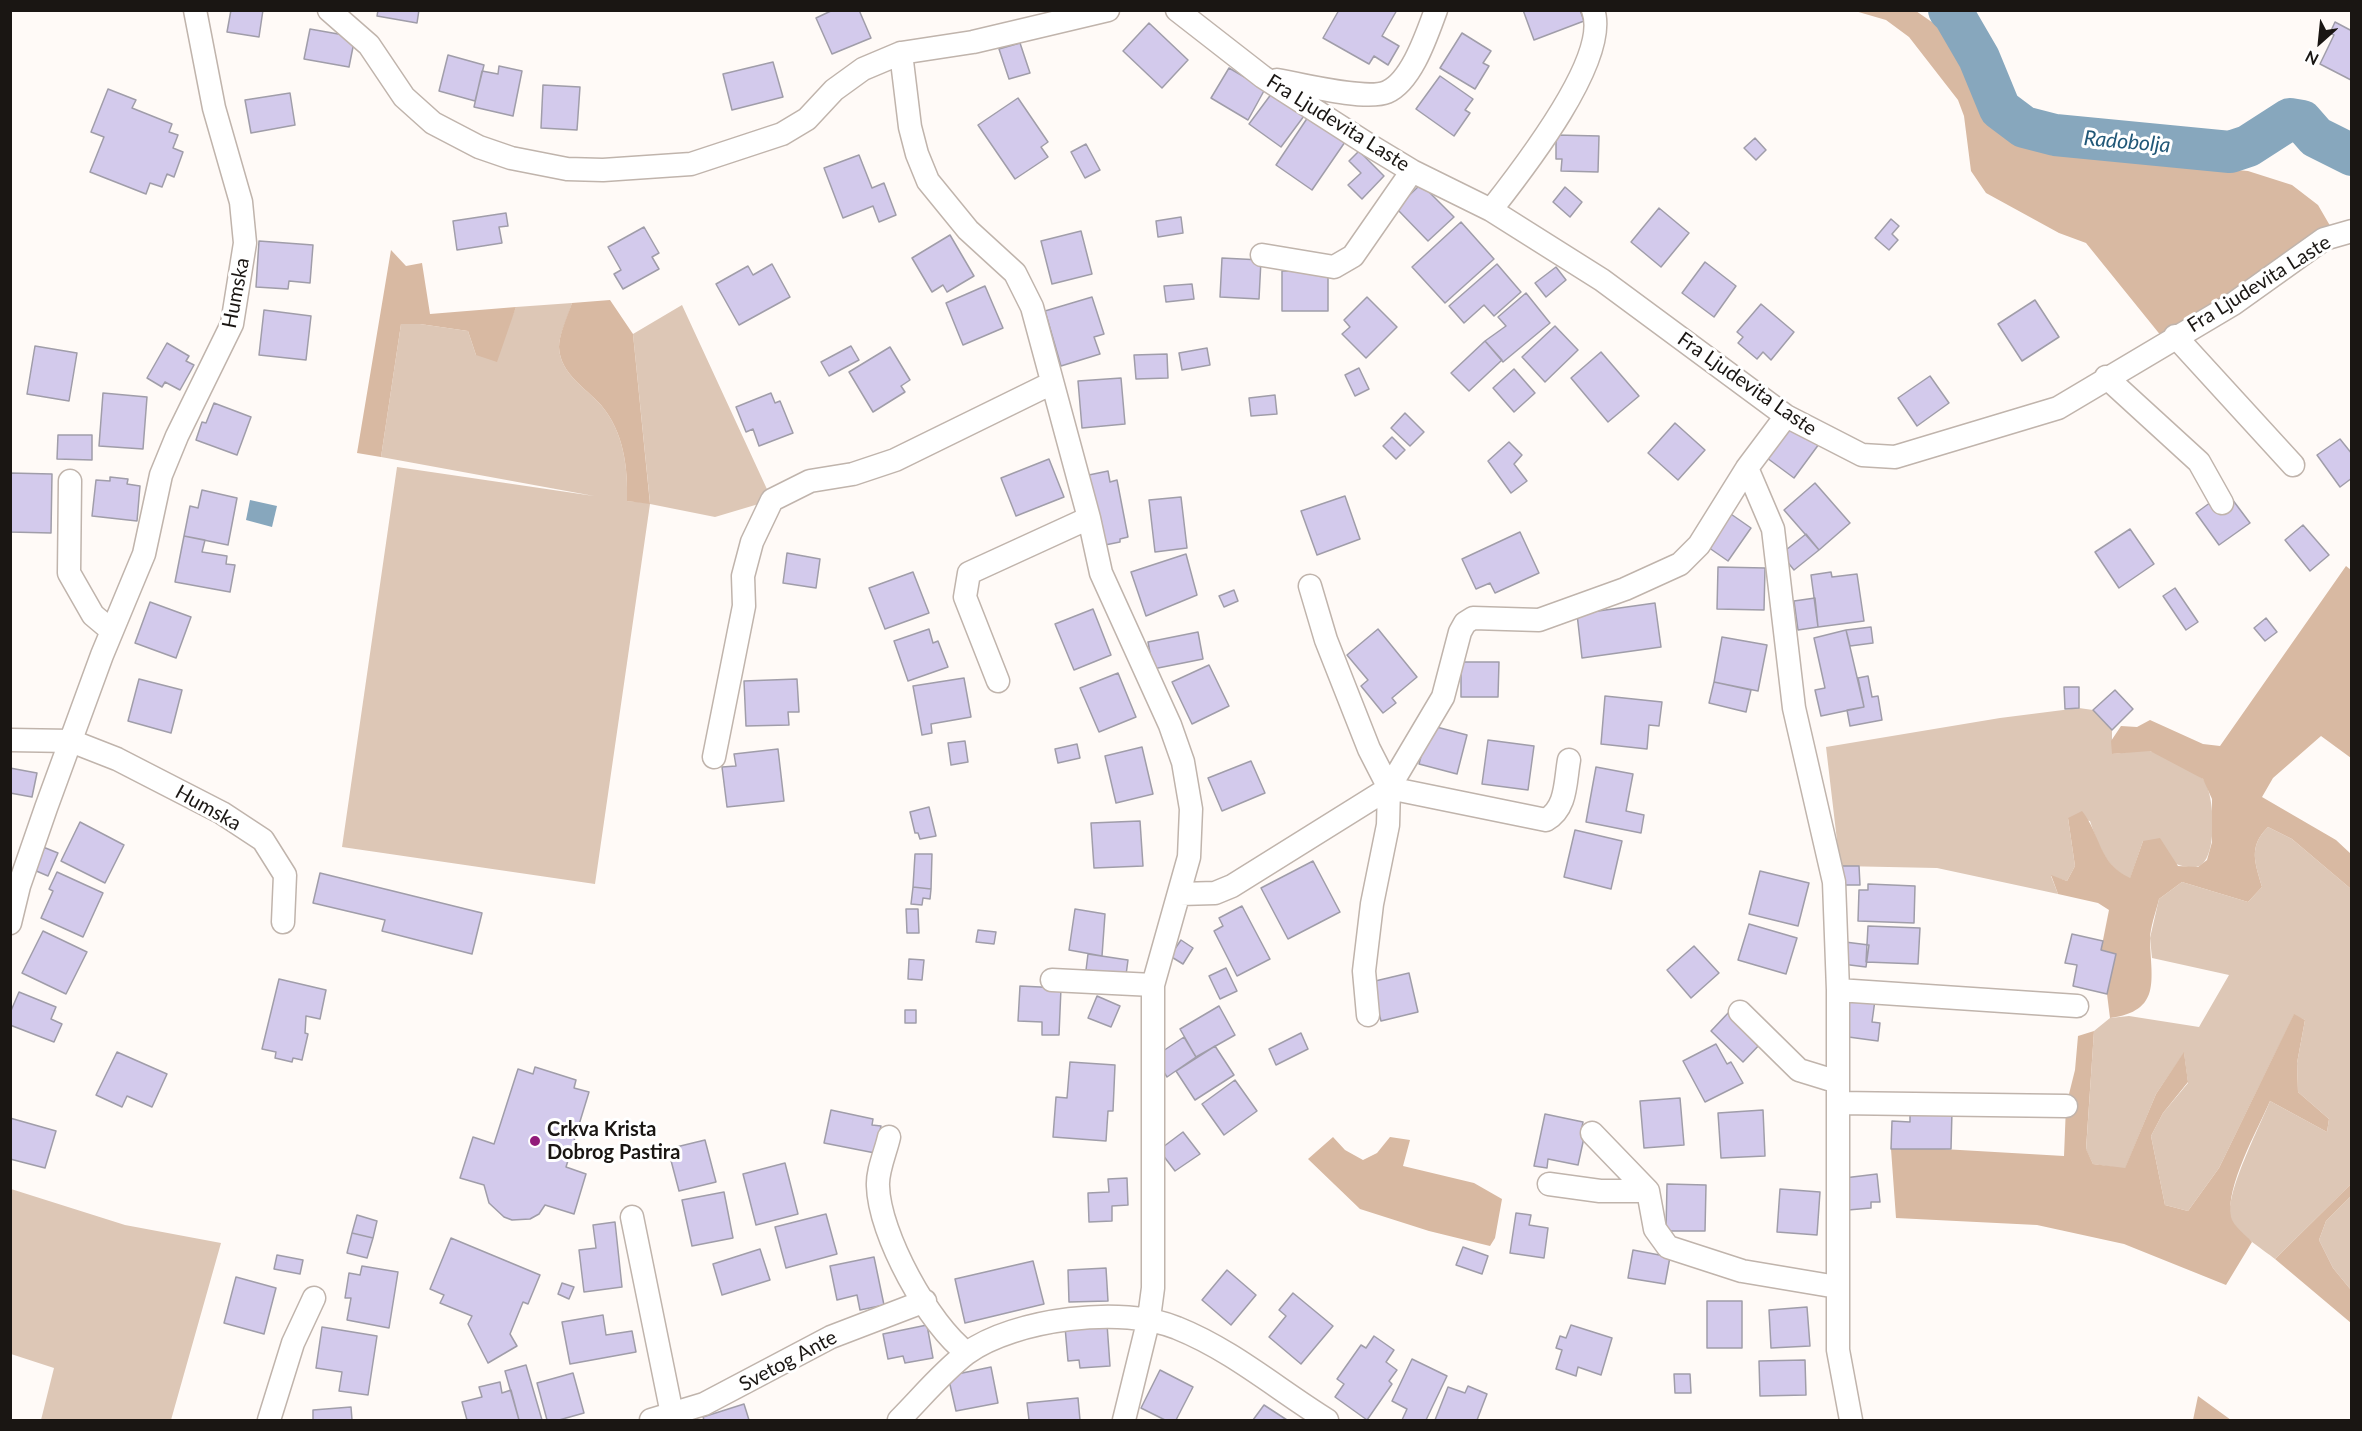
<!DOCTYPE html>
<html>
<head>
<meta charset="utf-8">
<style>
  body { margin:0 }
  #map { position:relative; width:2362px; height:1431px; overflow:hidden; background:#fffaf7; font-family:Lato,sans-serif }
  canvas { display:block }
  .frame { position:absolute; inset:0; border:12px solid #1a1613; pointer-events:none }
  .north { position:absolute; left:2290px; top:12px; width:60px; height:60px; -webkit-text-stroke:4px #fff; paint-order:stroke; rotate:207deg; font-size:16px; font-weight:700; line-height:24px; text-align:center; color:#1a1613 }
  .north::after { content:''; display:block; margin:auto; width:21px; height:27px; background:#1a1613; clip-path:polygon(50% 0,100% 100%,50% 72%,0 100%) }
</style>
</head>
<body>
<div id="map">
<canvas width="2362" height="1431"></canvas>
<div class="frame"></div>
<div class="north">N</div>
</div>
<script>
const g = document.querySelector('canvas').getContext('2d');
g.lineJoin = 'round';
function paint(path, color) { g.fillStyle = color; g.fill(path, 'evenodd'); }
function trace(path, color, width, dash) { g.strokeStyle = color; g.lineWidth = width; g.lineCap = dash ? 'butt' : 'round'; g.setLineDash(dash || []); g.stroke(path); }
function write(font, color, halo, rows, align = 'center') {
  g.font = font + ' Lato,sans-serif'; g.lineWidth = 6; g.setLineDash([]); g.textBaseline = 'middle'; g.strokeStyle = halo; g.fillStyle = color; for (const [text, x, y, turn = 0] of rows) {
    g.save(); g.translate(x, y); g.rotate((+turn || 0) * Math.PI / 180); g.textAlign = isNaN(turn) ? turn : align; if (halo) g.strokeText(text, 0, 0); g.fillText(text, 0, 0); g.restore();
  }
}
paint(new Path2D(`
  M572,303C569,315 559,334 559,347C560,374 586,388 601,405C624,432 628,468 627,501L650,503L633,334L682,305L772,500L715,517L650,504L595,884L342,847L397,467L594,496L381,457L401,324H420L468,331L476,355L501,343L516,307Z
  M2079,708L2093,710L2112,730V754C2124,753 2138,749 2150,751C2156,752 2198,774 2203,779C2215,792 2219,864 2196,867C2174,869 2159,853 2143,841L2130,879C2106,867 2098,845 2090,821L2068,818L2075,866L2067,881L2051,876L2058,894L1937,868L1840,866L1826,747L2000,718Z
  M2268,827L2292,839L2351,889V1184L2275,1259C2264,1250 2236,1233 2231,1219C2223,1197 2261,1124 2270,1101L2327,1132L2329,1119L2298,1092L2297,1063L2305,1020L2294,1015L2219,1168L2188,1211L2165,1205L2151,1136L2163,1113L2188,1083L2184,1053L2156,1094L2125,1169L2093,1164L2086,1150L2094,1031L2110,1018L2129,1016L2199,1027L2229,975L2152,958L2150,938L2159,899L2182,882L2248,902L2262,887C2255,862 2248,847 2268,827Z
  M11,1189L125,1225L221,1243L171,1420H41L54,1368L11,1354Z
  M2351,1196V1290L2333,1268L2319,1240L2326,1221Z`), '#ddc7b6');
paint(new Path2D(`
  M1855,11H1916L1939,27L1970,70L1983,107L2030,144L2112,159L2248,171L2292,185L2318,205L2336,236L2166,342L2086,243L2059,233L1986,193L1971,171L1964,116L1958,100L1909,37L1886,20Z
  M391,250L406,266L422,263L430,314L516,307L497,362L476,355L468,331L420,324H401L381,457L357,453Z
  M610,300L633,334L650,504L627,501C628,468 624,432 601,405C586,388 560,374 559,347C559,334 568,315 572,303Z
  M2346,566L2351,570V758L2321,736L2273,778L2262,797L2336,840L2351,854V889L2292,839L2268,827C2248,847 2255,862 2262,887L2248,902L2182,882L2159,899C2156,912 2150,927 2150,940C2151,980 2162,1011 2110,1018L2107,994L2116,954L2101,950L2109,910L2098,903L2058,894L2051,875L2067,881L2075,866L2068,818L2082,811C2101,835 2098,863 2130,878L2143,841L2160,838L2178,866L2198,867L2207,860L2212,842V799L2203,779L2150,751L2112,754L2111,741L2121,726L2137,727L2150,720L2203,744L2220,746Z
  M2294,1014L2305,1020L2297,1063L2298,1092L2329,1119L2327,1132L2270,1101C2258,1129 2225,1187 2231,1217C2233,1226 2246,1235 2252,1242L2226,1285L2124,1244L2037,1225L1896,1218L1891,1149H1908V1147L2064,1156L2066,1106L2075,1070L2078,1036L2094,1031L2086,1149L2093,1164L2125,1168L2156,1094L2184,1052L2188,1082L2163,1113L2151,1136L2165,1205L2188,1211L2219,1168Z
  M1333,1137L1345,1150L1363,1160L1377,1153L1390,1137L1410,1140L1403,1166L1474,1183L1502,1199L1495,1238L1490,1246L1429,1231L1360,1209L1308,1159Z
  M2351,1184V1196L2326,1221L2319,1240L2333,1268L2351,1290V1323L2275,1259Z
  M2198,1396L2231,1420H2193Z`), '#d8b9a2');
paint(new Path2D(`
  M250,500L277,506L272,527L246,520Z`), '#87a7bd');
trace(new Path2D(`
  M1949,10L1954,15L1979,58L2000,109L2024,127L2055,135L2230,152L2248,146L2290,119L2302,121L2316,137L2352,155`), '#87a7bd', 42);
const building = new Path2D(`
  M231,10H263L259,37L227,32Z
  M378,10H419L417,23L377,16Z
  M833,10H859L871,38L832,54L816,18Z
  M1339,10H1397L1382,36L1399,46L1388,65L1374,56L1369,64L1323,38Z
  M1523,10H1580L1584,21L1534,40Z
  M2335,22L2352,31L2351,80L2320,64L2334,35L2330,33Z
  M1149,23L1188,60L1162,88L1123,51Z
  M310,29L355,37L349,67L304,59Z
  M1462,33L1491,51L1483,63L1489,66L1475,89L1440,68Z
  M1020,43L1030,73L1009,79L999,49Z
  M448,55L484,65L475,101L439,91Z
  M773,62L783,97L732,110L723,74Z
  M499,66L522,71L513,116L474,107L482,71L498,74Z
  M1229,68L1265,89L1248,120L1211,98Z
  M1440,76L1473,99L1465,110L1470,113L1454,136L1416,109Z
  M543,85L580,87L577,130L541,128Z
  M108,89L136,100L132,108L172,124L169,132L178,135L173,148L183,152L174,177L167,174L162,187L150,183L146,194L90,172L104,137L91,132Z
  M290,93L295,125L251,133L245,100Z
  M1272,93L1304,116L1281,147L1249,124Z
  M1018,98L1048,142L1041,147L1048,157L1015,179L978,125Z
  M1308,117L1345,142L1312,190L1276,165Z
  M1556,135L1599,136L1598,172L1561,171L1562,159H1556Z
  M1755,138L1766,150L1756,160L1744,148Z
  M1086,144L1100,170L1085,178L1071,152Z
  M1359,151L1384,176L1362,199L1348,185L1361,173L1349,161Z
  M859,155L872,188L884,183L896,215L879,222L873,206L843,218L824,168Z
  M1421,184L1454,217L1428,241L1396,208Z
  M1565,187L1582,202L1570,217L1553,202Z
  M1659,208L1689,233L1661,267L1631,242Z
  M506,213L508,226L499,227L502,243L457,250L453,221Z
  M1181,217L1183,233L1158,237L1156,221Z
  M1891,219L1899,226L1892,234L1898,240L1889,250L1875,238Z
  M1461,222L1494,259L1445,303L1412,267Z
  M644,227L659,253L652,257L659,269L623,289L614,274L621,270L608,247Z
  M1081,231L1092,274L1052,284L1041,241Z
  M950,235L974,276L947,292L943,285L932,292L912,258Z
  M259,241L313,245L310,283L289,281L288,289L256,287Z
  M1222,258L1261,260L1259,299L1220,297Z
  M1705,262L1736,286L1714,317L1682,293Z
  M772,264L790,297L739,325L716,284L748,266L753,275Z
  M1497,264L1521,292L1494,316L1484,305L1464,323L1449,306Z
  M1556,267L1566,280L1546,297L1535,283Z
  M1282,271H1328V311H1282Z
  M1192,284L1194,299L1166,302L1164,286Z
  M985,286L1003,328L963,345L946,303Z
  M1526,293L1550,323L1503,362L1485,341L1506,326L1498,317Z
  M1092,297L1104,334L1094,337L1100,354L1061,366L1045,311Z
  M1367,297L1397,327L1366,358L1342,334L1350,327L1344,320Z
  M2035,300L2059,337L2022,361L1998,324Z
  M1761,304L1794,332L1771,360L1763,352L1757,359L1738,343L1743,337L1737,332Z
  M264,310L311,316L306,360L259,355Z
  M1555,326L1578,350L1545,382L1522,357Z
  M1485,341L1502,360L1469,391L1451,373Z
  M167,343L189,356L186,361L194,365L180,390L165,382L162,387L147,378Z
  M35,346L77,353L69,401L27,394Z
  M851,346L859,360L829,376L821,362Z
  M890,347L910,380L901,386L905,392L873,412L849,372Z
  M1207,348L1210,365L1182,370L1179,353Z
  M1601,352L1639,396L1608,422L1571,378Z
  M1167,354L1168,378L1136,379L1134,355Z
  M1359,368L1369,389L1355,396L1345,375Z
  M1514,369L1535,393L1514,412L1493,388Z
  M1930,376L1949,403L1917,426L1898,398Z
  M1121,378L1125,424L1082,428L1078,381Z
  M103,393L147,397L143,449L99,446Z
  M771,393L775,403L780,401L793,433L759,446L753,429L746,432L736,407Z
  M1275,395L1277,414L1251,416L1249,398Z
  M214,403L251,417L237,455L196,440L202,422L206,423Z
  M1405,413L1424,432L1410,446L1391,428Z
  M1788,421L1819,444L1794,478L1763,455Z
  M1675,423L1705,450L1678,480L1648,453Z
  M58,435H92V460L57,459Z
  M1392,437L1405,450L1396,459L1383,446Z
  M2340,439L2352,454V478L2340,487L2317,455Z
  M1509,442L1522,455L1514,464L1527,481L1511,493L1488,461Z
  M1049,459L1064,497L1016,516L1001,478Z
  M1108,471L1110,482L1117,480L1128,537L1120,539V542L1105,545L1084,476Z
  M10,473L52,474L51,533L10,532Z
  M110,477L128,479L127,484L140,486L137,521L92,516L96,480L110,481Z
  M1815,483L1850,523L1819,550L1784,510Z
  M202,490L237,498L228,545L184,536L190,506L198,508Z
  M2226,491L2250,523L2219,545L2196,513Z
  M1345,496L1360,539L1317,555L1301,511Z
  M1181,497L1187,548L1155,552L1149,500Z
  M1728,512L1751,528L1728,561L1705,545Z
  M2303,525L2329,555L2310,571L2285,540Z
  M2130,529L2154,564L2119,588L2095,552Z
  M1520,532L1539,573L1495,593L1490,583L1476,589L1462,559Z
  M1806,534L1819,550L1794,570L1781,554Z
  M184,536L205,540L202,552L227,556L226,564L235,565L230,592L175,582Z
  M787,553L820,559L816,588L783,583Z
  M1186,554L1197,595L1146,616L1131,572Z
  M1718,567L1765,568L1764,610L1717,609Z
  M913,572L929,613L885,629L869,588Z
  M1831,572L1832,577L1857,574L1864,621L1818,627L1811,575Z
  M2175,588L2198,622L2186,630L2163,596Z
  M1234,590L1238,601L1224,607L1219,596Z
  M1815,598L1818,627L1798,630L1794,601Z
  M150,602L191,617L176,658L135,643Z
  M1655,603L1661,647L1582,658L1577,614Z
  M1093,609L1111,655L1074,670L1055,624Z
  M2266,618L2277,632L2265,641L2254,628Z
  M1871,627L1873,643L1850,646L1846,630Z
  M929,629L933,643L938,641L948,667L908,681L894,641Z
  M1378,629L1417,677L1392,698L1396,703L1383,713L1361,686L1368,680L1347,655Z
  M1846,630L1864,707L1821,716L1815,690L1825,688L1814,638Z
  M1198,632L1203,659L1153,669L1148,642Z
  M1722,637L1767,645L1758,691L1714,682Z
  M1461,662H1499L1498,697H1461Z
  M1209,665L1229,706L1192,724L1172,682Z
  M1118,673L1136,717L1099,732L1080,688Z
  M1868,676L1872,697L1878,696L1882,720L1850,726L1847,710L1864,707L1858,678Z
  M964,678L971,717L931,724L932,733L922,735L913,686Z
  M139,679L182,690L171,733L128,721Z
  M797,679L799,712H788L789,725L746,726L744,681Z
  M1714,682L1751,690L1746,712L1709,703Z
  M2064,687H2079V708L2065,709Z
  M2115,690L2133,709L2112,730L2093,710Z
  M1605,696L1662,702L1659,726L1649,725L1647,749L1601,744Z
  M1429,725L1467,735L1457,774L1419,764Z
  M1488,740L1534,746L1528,790L1482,784Z
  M965,741L968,762L951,765L948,743Z
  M1077,744L1080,758L1058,763L1055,749Z
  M1142,747L1153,794L1116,803L1105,756Z
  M778,749L784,801L727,807L722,767L736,766L734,754Z
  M1251,761L1265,793L1222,811L1208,778Z
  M1596,767L1633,774L1626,811L1644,815L1641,833L1586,822Z
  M10,768L37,773L32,797L10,793Z
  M929,807L936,836L920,839L918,833H915L910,812Z
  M1140,821L1143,866L1094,868L1091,823Z
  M80,822L124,845L105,883L61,861Z
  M1575,830L1622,841L1611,889L1564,877Z
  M43,847L58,853L48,876L34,870Z
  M915,854H932L931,889L913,887Z
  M1313,861L1340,912L1288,939L1261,888Z
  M1840,866H1859L1860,885H1840Z
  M1760,871L1809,883L1798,926L1749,914Z
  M57,872L103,893L83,937L41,918L53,891L49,889Z
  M320,873L482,913L472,954L382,931L385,920L313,903Z
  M1868,884L1915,886L1914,923L1858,921L1859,890H1868Z
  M913,887L931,889L930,899L923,898L922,905L911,904Z
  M1242,906L1270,959L1237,976L1214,931L1223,926L1219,918Z
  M906,909H918L919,933H907Z
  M1075,909L1105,914L1102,956L1069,950Z
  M1749,924L1797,938L1786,974L1738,960Z
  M1868,926L1920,928L1918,964L1866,962Z
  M978,930L996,932L994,944L976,942Z
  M43,931L87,952L66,994L22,973Z
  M2072,934L2103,941L2101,950L2116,954L2107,994L2073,986L2077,965L2065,963Z
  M1181,940L1193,948L1183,964L1170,956Z
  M1845,942L1869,945L1866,967L1842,964Z
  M1694,946L1719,973L1691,998L1667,970Z
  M1088,954L1128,960L1126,975L1086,970Z
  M909,959L924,960L922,980L908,979Z
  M1226,968L1237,991L1220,999L1209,976Z
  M1409,973L1418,1012L1381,1021L1371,982Z
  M279,979L326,990L320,1019L306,1016L305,1033L308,1034L302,1060L293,1058L292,1062L275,1058L276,1052L262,1049Z
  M1020,986L1061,988L1059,1035H1042V1022L1018,1021Z
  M19,992L56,1007L51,1019L62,1024L54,1042L10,1025V1013Z
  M1097,996L1120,1006L1111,1027L1088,1018Z
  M1846,996L1875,1000L1872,1022L1880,1023L1878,1041L1841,1036Z
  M1219,1006L1235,1035L1196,1057L1180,1029Z
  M905,1010H916V1023H905Z
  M1730,1011L1763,1041L1743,1062L1711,1031Z
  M1301,1033L1308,1049L1276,1065L1269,1049Z
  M1184,1037L1196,1057L1167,1077L1154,1057Z
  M1716,1044L1727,1064L1731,1062L1743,1083L1705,1102L1683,1061Z
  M1215,1046L1234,1075L1195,1100L1176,1071Z
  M117,1052L167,1074L152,1107L127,1096L122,1107L96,1095Z
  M1070,1062L1115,1065L1113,1111H1108L1106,1141L1053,1137L1056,1097L1067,1098Z
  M535,1067L576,1080L574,1088L589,1092L566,1167L586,1174L574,1214L545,1205L539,1214L530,1219L512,1220L504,1217L489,1203L484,1185L460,1178L473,1137L494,1144L518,1069L533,1074Z
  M1235,1080L1257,1111L1224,1135L1202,1104Z
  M1680,1098L1684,1145L1644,1148L1640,1101Z
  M1910,1109L1952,1111L1951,1149H1891L1892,1121L1910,1122Z
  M831,1110L873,1119L872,1125L881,1126L875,1153L824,1143Z
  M1763,1110L1765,1156L1721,1158L1718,1113Z
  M1545,1114L1583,1122L1581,1132L1585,1133L1578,1165L1548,1159L1547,1168L1534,1166Z
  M10,1118L56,1131L45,1168L10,1159Z
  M1183,1132L1200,1154L1175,1171L1159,1150Z
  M705,1140L716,1182L679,1191L668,1149Z
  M785,1163L798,1214L756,1225L743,1174Z
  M1877,1174L1880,1202H1871V1208L1848,1210L1844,1178Z
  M1127,1178L1128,1205L1112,1206V1221L1089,1222L1088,1193L1109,1192L1108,1179Z
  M1667,1184L1706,1185L1705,1231H1666Z
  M1780,1189L1820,1192L1817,1235L1777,1232Z
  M724,1192L733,1238L692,1246L682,1200Z
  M1516,1213L1531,1215L1529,1225L1548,1228L1544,1258L1510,1253Z
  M826,1214L837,1254L786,1268L775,1227Z
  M357,1215L377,1221L373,1238L352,1233Z
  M615,1222L622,1287L584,1292L579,1250L596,1248L593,1225Z
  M352,1233L373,1238L367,1258L347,1253Z
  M451,1238L540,1275L528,1304L523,1302L510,1334L517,1346L488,1363L468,1324L472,1316L440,1303L444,1295L430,1289Z
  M1463,1247L1488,1256L1482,1274L1456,1265Z
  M760,1249L770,1280L722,1295L713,1264Z
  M1633,1250L1670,1257L1665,1284L1628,1278Z
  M277,1255L303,1260L300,1274L274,1269Z
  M874,1257L884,1305L860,1310L857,1295L837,1300L830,1266Z
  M1033,1261L1044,1304L965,1323L955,1279Z
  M362,1266L398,1272L389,1328L347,1320L351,1298H345L349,1273L360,1275Z
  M1106,1268L1108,1301L1069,1302L1068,1270Z
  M1227,1270L1256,1295L1231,1325L1202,1300Z
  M236,1277L276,1288L264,1334L224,1323Z
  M562,1283L574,1287L569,1299L558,1294Z
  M1293,1293L1333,1326L1301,1364L1269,1337L1286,1316L1279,1310Z
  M1707,1301H1742V1348H1707Z
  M1807,1307L1810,1346L1771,1348L1769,1310Z
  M603,1315L606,1335L632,1331L636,1352L570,1364L562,1322Z
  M1107,1324L1110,1366L1080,1368L1079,1360L1068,1361L1065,1327Z
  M927,1325L933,1358L905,1363L903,1356L888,1359L883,1334Z
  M1571,1325L1612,1338L1601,1375L1578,1367L1576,1376L1556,1369L1562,1350L1556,1348L1560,1336L1566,1338Z
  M322,1327L377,1336L368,1395L339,1391L342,1372L316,1368Z
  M1374,1336L1394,1350L1386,1362L1397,1370L1389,1381L1392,1384L1367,1420L1335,1397L1344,1384L1337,1379L1361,1345L1366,1348Z
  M1412,1359L1447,1376L1426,1420H1402L1407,1409L1392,1401Z
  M1805,1360L1806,1395L1760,1396L1759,1361Z
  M526,1365L542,1420H519L505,1371Z
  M991,1367L998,1403L956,1411L948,1376Z
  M1160,1370L1193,1387L1176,1420H1165L1141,1408Z
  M573,1373L584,1413L559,1420H547L537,1383Z
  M1674,1374H1690L1691,1393H1675Z
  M500,1382L502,1393L511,1390L519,1420H467L462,1402L482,1397L479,1387Z
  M1468,1386L1487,1394L1477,1420H1435L1448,1387L1465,1393Z
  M1078,1398L1080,1420H1029L1027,1403Z
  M744,1404L749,1420H704L703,1417Z
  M1264,1405L1287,1420H1253Z
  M351,1407L352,1420H313V1410Z`);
paint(building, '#d3caec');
trace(building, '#a09da9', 1.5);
const minor = new Path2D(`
  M329,10L369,45L404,97L433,123L479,147L511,158L567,169L603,170L691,164L782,134L807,119L834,90L863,69L901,53L973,42L1108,10
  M1177,10L1263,77L1369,145L1412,171L1491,210L1602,280L1786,416L1862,455L1895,457L2058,408L2233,304L2324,239L2352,231
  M901,53L910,127L917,154L928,181L968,230L1015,273L1032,307L1089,518L1101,573L1170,725L1183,762L1191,809L1189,857L1153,985V1288L1149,1318L1124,1420
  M1277,80C1300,84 1366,101 1387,92C1412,81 1427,34 1436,10
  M1491,210C1520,173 1611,58 1593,10
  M1262,255L1334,267L1353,256L1412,171
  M2175,336L2293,465
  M2106,377L2199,462L2222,503
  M1747,468L1773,529L1794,708L1834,882L1838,990V1350L1851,1420
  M70,481L69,573L93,615L112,631
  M1310,586L1326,640L1369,749L1389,788L1388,825L1372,904L1364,971L1368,1015
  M998,681L965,597L969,573L1089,518
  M10,740L71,741L117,759L222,813L263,840L285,875L283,922
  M714,757L744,606L743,576L752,542L772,500L810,481L853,474L895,460L1052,383
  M1389,788L1546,820C1567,808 1565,782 1569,760
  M1180,894L1215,893L1232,886L1389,788L1443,697L1460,632L1465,623L1473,618L1539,620L1625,589L1680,564L1699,545L1747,468L1786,416
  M10,923L19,886L46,808L102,655L144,554L161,475L177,436L232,324L245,243L241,202L214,108L195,10
  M1052,980L1153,985
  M1838,990L2077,1006
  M1740,1012L1799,1070L1838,1082
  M1838,1103L2066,1106
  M1592,1133L1648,1191L1655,1229L1668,1247L1742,1271L1837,1287
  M889,1137C886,1151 877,1171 878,1186C879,1234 929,1325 967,1353
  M1549,1184L1600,1191H1648
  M632,1217L672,1414
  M269,1420L293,1343L314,1298
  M651,1420L704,1404L831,1337L925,1301
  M899,1420C921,1398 942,1372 967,1353C1014,1319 1123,1305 1177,1328C1232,1350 1277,1389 1327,1420`);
trace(minor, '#c0b4ac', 25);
trace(minor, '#fff', 22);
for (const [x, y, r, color] of [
  [535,1141,6,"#911b7a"]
]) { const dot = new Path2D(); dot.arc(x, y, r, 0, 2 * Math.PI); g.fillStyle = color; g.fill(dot); trace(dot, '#fff', 2); }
write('20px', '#1a1613', '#fff', [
  ["Fra Ljudevita Laste",1338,123,32],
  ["Fra Ljudevita Laste",2259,284,-32],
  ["Humska",236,293,-79],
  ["Fra Ljudevita Laste",1747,384,35],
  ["Humska",208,808,29],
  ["Svetog Ante",788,1361,-28]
]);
write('bold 20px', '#1a1613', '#fff', [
  ["Crkva Krista",547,1130],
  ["Dobrog Pastira",547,1153]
], 'left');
write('italic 21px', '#215878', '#fff', [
  ["Radobolja",2127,142,5]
]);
</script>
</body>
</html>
